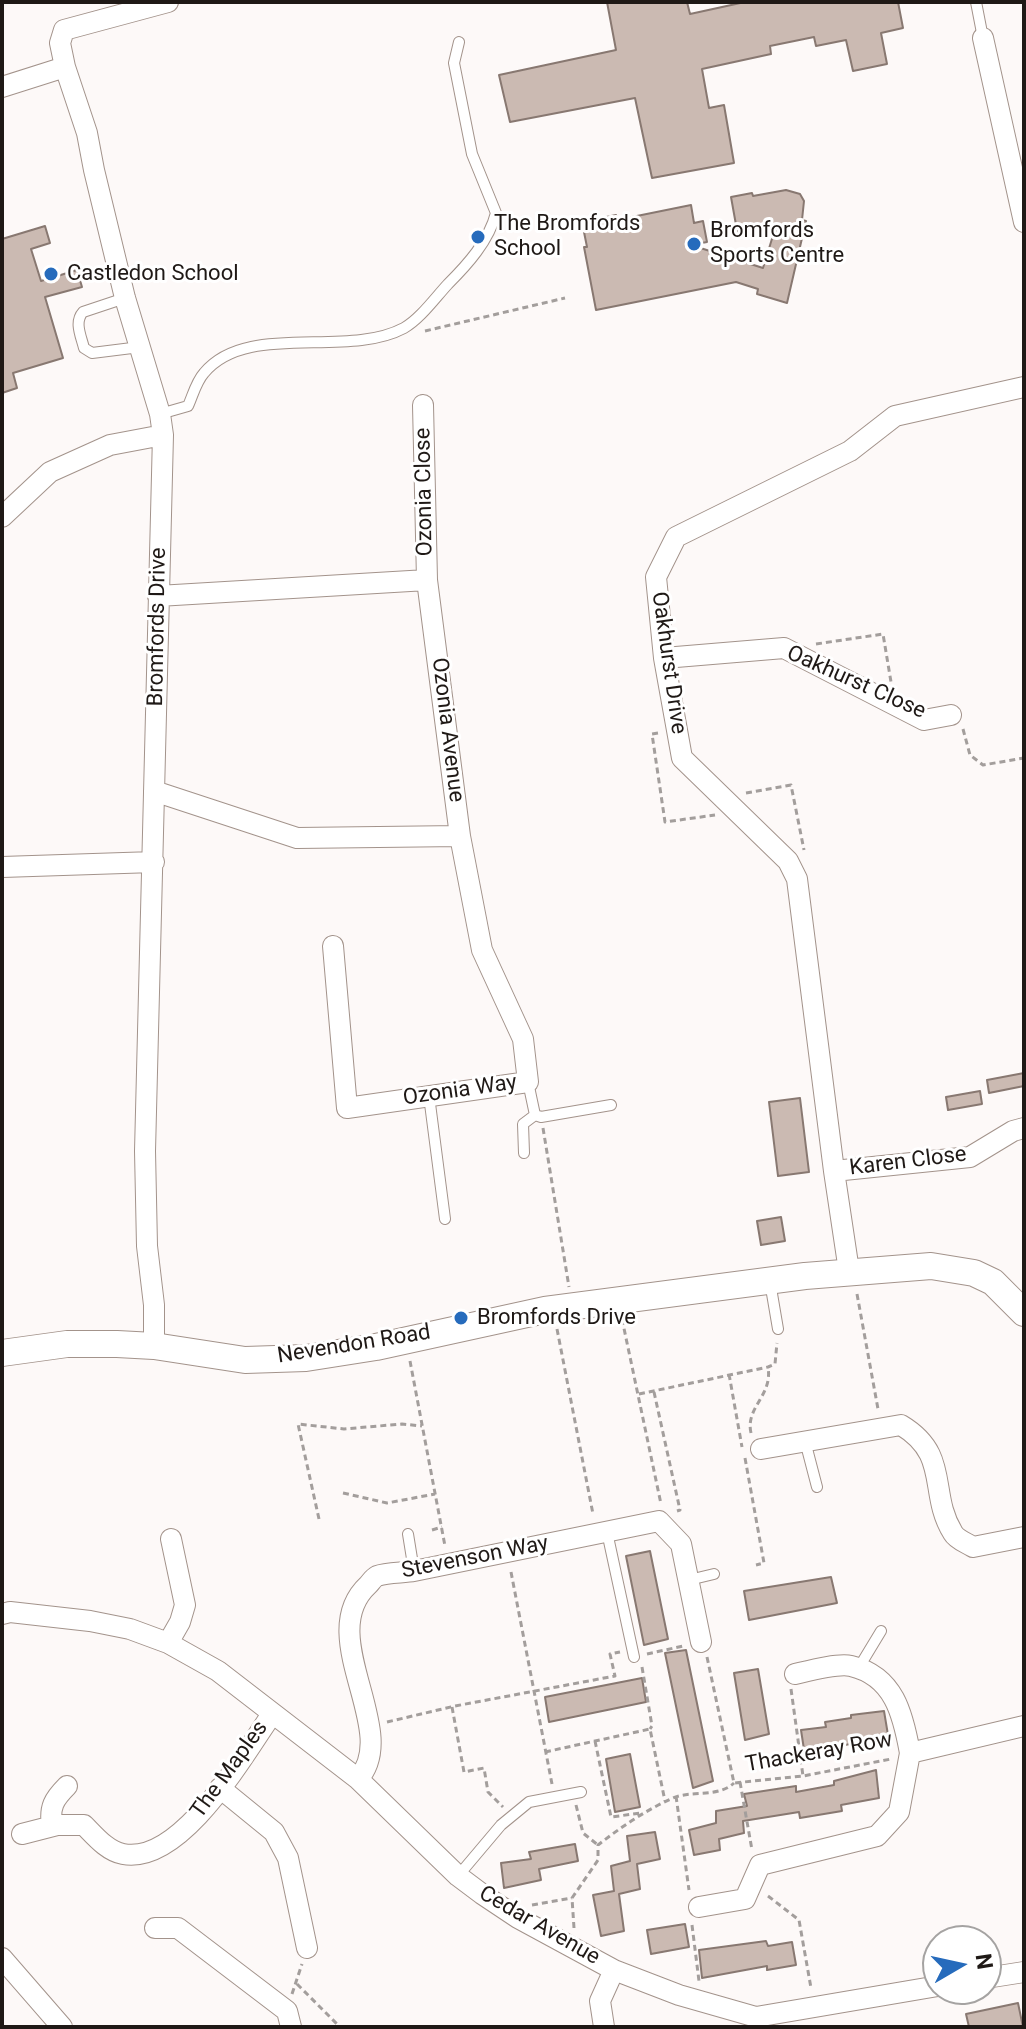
<!DOCTYPE html>
<html>
<head>
<meta charset="utf-8">
<style>
  body { margin:0 }
  #map { position:relative; width:1026px; height:2029px; overflow:hidden; background:#fdf9f8; font-family:Roboto,sans-serif }
  canvas { display:block }
  .frame { position:absolute; inset:0; border:4px solid #1f1916; pointer-events:none }
  .north { position:absolute; left:922px; top:1925px; width:80px; height:80px; box-sizing:border-box; background:#fff; border:2px solid #a5a3a2; border-radius:50%; rotate:81deg; font-size:22px; font-weight:700; line-height:32px; text-align:center; color:#1f1916 }
  .north::after { content:''; display:block; margin:auto; width:28px; height:36px; background:#266bbc; clip-path:polygon(50% 0,100% 100%,50% 72%,0 100%) }
</style>
</head>
<body>
<div id="map">
<canvas width="1026" height="2029"></canvas>
<div class="frame"></div>
<div class="north">N</div>
</div>
<script>
const g = document.querySelector('canvas').getContext('2d');
g.lineJoin = 'round';
function paint(path, color) { g.fillStyle = color; g.fill(path, 'evenodd'); }
function trace(path, color, width, dash) { g.strokeStyle = color; g.lineWidth = width; g.lineCap = dash ? 'butt' : 'round'; g.setLineDash(dash || []); g.stroke(path); }
function write(font, color, halo, rows, align = 'center') {
  g.font = font + ' Roboto,sans-serif'; g.lineWidth = 6; g.setLineDash([]); g.textBaseline = 'middle'; g.strokeStyle = halo; g.fillStyle = color; for (const [text, x, y, turn = 0] of rows) {
    g.save(); g.translate(x, y); g.rotate((+turn || 0) * Math.PI / 180); g.textAlign = isNaN(turn) ? turn : align; if (halo) g.strokeText(text, 0, 0); g.fillText(text, 0, 0); g.restore();
  }
}
const building = new Path2D(`
  M607,2H687L690,14L745,2H898L903,28L881,33L887,64L853,71L846,40L816,46L814,37L770,46L771,54L702,69L709,108L724,105L734,163L652,178L635,98L510,122L499,75L616,50Z
  M786,190L800,194L804,201L802,220L806,221L787,303L757,294L758,289L736,282L596,310L584,247H587L582,222L616,215L617,220L691,205L694,223L703,221L707,242L691,245L763,268L775,229L738,236L731,197L752,193L753,196Z
  M45,226L50,243L31,249L41,281L77,270L82,287L45,297L63,358L13,373L17,388L2,393V239Z
  M1024,1073V1086L989,1093L987,1080Z
  M980,1091L982,1104L948,1110L946,1097Z
  M800,1098L809,1172L778,1176L769,1102Z
  M781,1217L785,1241L761,1245L757,1221Z
  M650,1551L668,1639L644,1645L626,1556Z
  M831,1577L837,1603L749,1620L744,1591Z
  M686,1650L713,1781L693,1788L665,1653Z
  M758,1669L769,1734L745,1740L734,1673Z
  M642,1678L646,1702L549,1722L545,1697Z
  M884,1711L888,1735L856,1740L857,1743L832,1747L830,1751L805,1756L801,1730L826,1727L825,1722L851,1718V1715Z
  M630,1754L640,1807L615,1812L606,1759Z
  M876,1770L879,1798L841,1805L842,1811L800,1818L799,1812L743,1821L744,1833L719,1839L720,1850L694,1855L689,1830L716,1823V1811L747,1806L744,1794L796,1786V1792L834,1785V1781Z
  M655,1832L660,1859L637,1864L640,1889L619,1894L624,1931L601,1936L593,1895L614,1891L611,1866L630,1861L627,1836Z
  M575,1844L578,1861L539,1869L541,1880L504,1888L501,1863L531,1859L529,1852Z
  M685,1924L689,1947L651,1954L647,1930Z
  M766,1941L768,1946L792,1942L796,1965L767,1970V1966L702,1978L699,1950Z
  M1018,2003L1023,2027H969L966,2014Z`);
paint(building, '#cbbab2');
trace(building, '#887871', 2);
const service = new Path2D(`
  M976,2L983,38
  M125,298L83,312C74,322 81,336 84,348L92,353L140,347
  M160,414L188,406C193,395 196,382 204,373C247,321 346,359 404,328C420,319 435,298 448,284C467,265 489,241 496,213L472,154L454,63L459,42
  M528,1082L535,1115L541,1117L611,1105
  M429,1096L445,1219
  M524,1153L523,1124L535,1115
  M770,1282L778,1329
  M805,1441L817,1487
  M607,1532L634,1657
  M408,1534L414,1571
  M689,1580L714,1574
  M858,1669L881,1631
  M458,1876L501,1825L529,1802L581,1792`);
const minor = new Path2D(`
  M983,38L1024,222
  M2,87L65,67
  M423,405L427,580
  M2,517L50,472L110,445L163,435
  M664,658L784,648L924,720L951,715
  M154,791L297,838L460,836L427,580L158,596
  M2,867L154,862
  M333,946L347,1108L528,1082L523,1039L482,950L460,836
  M834,1171L970,1157L1013,1131L1024,1128
  M849,1271L834,1171L797,879L788,861L682,758L664,658L656,577L676,537L850,451L895,416L1024,387
  M154,1346V1305L147,1246L145,1151L163,435L160,414L125,298L94,170L87,133L65,67L60,43L64,30L168,2
  M761,1449L901,1425C951,1455 928,1493 953,1533C957,1540 967,1543 973,1547L1024,1537
  M2,1614L10,1612L90,1621L130,1629L168,1643L218,1671L358,1779L458,1876L482,1894L518,1918L614,1970L679,1995L756,2017L938,1986
  M168,1643L180,1622L185,1605L171,1539
  M795,1674C808,1671 838,1663 851,1666C894,1676 903,1714 910,1753
  M358,1779C402,1731 313,1636 368,1585C371,1582 373,1578 377,1576C387,1572 404,1573 414,1571L659,1521L681,1544L701,1642
  M220,1788L274,1832L288,1858L307,1948
  M52,1826C49,1807 54,1799 67,1786
  M22,1834L57,1825H84C95,1836 107,1851 123,1854C181,1865 243,1756 272,1714
  M699,1907L745,1899L760,1865L877,1836L899,1812L910,1753L1024,1726
  M155,1928H178L287,2011L291,2027
  M2,1958L62,2027
  M986,1978L1024,1972
  M604,2027L600,2001L614,1970`);
const tertiary = new Path2D(`
  M2,1353L67,1344H117L154,1346L245,1360L306,1358L376,1347L545,1310L805,1276L931,1266L974,1273L993,1282L1024,1313`);
trace(service, '#a3938b', 12);
trace(minor, '#a3938b', 22);
trace(tertiary, '#a3938b', 28);
trace(new Path2D(`
  M425,331L565,298
  M816,644L883,634L891,682
  M963,729L970,755L983,765L1024,758
  M658,733L652,734L665,822L715,815
  M746,793L791,785L804,850
  M543,1128L569,1287
  M857,1294L878,1409
  M622,1319L661,1504
  M557,1329L593,1514
  M410,1361L445,1546
  M729,1374L742,1447
  M654,1392L680,1510L677,1511
  M639,1394L768,1367L775,1364L777,1343
  M751,1433C745,1407 773,1396 768,1367
  M745,1458L764,1563L756,1565
  M343,1493L387,1503L435,1494
  M319,1519L298,1424L344,1429L402,1424L422,1426
  M432,1530L442,1527
  M511,1572L552,1784
  M647,1654L683,1646
  M707,1657L734,1783L803,1776L891,1759
  M642,1667L652,1726L650,1729
  M791,1689L803,1776
  M452,1707L464,1772L484,1768L488,1792L503,1807
  M387,1722L455,1706L615,1676L610,1654L620,1652
  M595,1741L611,1817L641,1813
  M545,1752L650,1729L665,1801
  M740,1782L752,1850
  M676,1796L689,1890
  M576,1805L583,1833L598,1845
  M768,1896L799,1920L811,1988
  M532,1905L572,1898
  M692,1925L699,1981
  M574,1928L572,1898L598,1860V1845C621,1827 646,1810 673,1798C692,1790 718,1798 734,1783
  M297,1984L340,2027
  M292,1994L302,1964`), '#a39e9c', 3, [6, 4]);
trace(service, '#fff', 10);
trace(minor, '#fff', 20);
trace(tertiary, '#fff', 26);
for (const [x, y, r, color] of [
  [478,237,8,"#266bbc"],
  [694,244,8,"#266bbc"],
  [51,274,8,"#266bbc"],
  [461,1318,8,"#266bbc"]
]) { const dot = new Path2D(); dot.arc(x, y, r, 0, 2 * Math.PI); g.fillStyle = color; g.fill(dot); trace(dot, '#fff', 3); }
write('22px', '#1f1916', '#fff', [
  ["The Bromfords",494,224],
  ["School",494,249],
  ["Bromfords",710,231],
  ["Sports Centre",710,256],
  ["Castledon School",67,274],
  ["Bromfords Drive",477,1318]
], 'left');
write('22px', '#1f1916', '#fff', [
  ["Ozonia Close",425,492,-91],
  ["Bromfords Drive",158,627,-89],
  ["Oakhurst Drive",668,663,82],
  ["Oakhurst Close",856,683,24],
  ["Ozonia Avenue",447,730,83],
  ["Ozonia Way",460,1091,-8],
  ["Karen Close",908,1162,-7],
  ["Nevendon Road",354,1345,-9],
  ["Stevenson Way",475,1558,-11],
  ["Thackeray Row",819,1753,-10],
  ["The Maples",230,1770,-54],
  ["Cedar Avenue",539,1926,30]
]);
</script>
</body>
</html>
